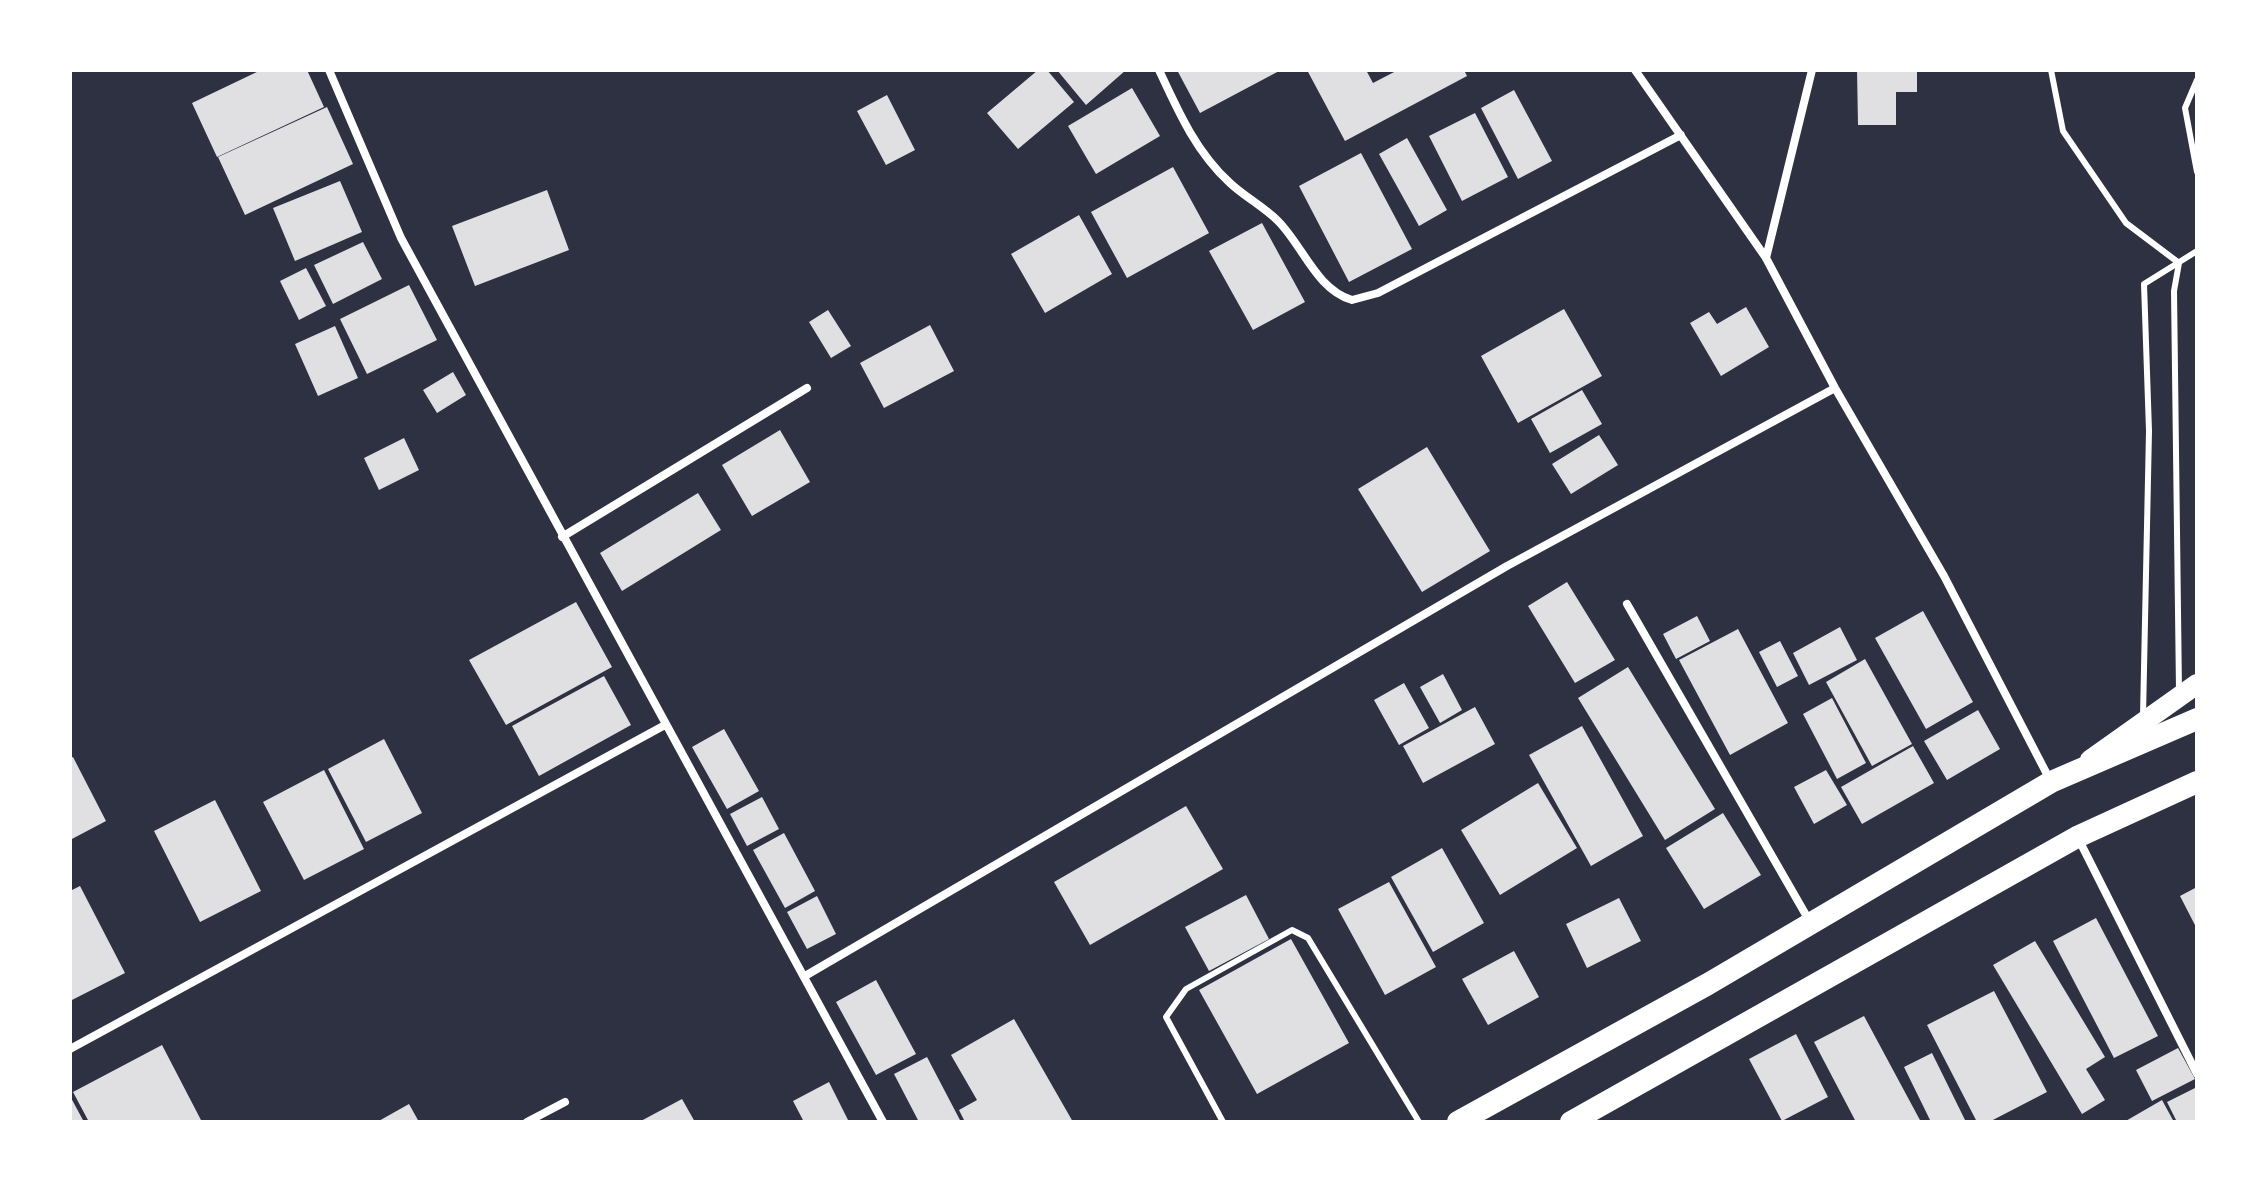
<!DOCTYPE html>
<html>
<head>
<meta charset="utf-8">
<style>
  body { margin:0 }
  #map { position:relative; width:2267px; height:1192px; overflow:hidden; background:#2d3142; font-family:Quicksand,sans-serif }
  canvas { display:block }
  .frame { position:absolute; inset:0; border:72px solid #fff; pointer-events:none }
</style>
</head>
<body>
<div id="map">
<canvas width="2267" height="1192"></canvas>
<div class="frame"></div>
</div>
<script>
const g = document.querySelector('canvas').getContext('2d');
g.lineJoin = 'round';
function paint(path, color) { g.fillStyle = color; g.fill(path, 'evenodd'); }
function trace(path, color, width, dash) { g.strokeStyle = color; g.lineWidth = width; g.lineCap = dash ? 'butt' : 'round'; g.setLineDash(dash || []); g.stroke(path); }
paint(new Path2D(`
  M261,70H307L324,107L217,157L192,103Z
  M1038,70H1047L1074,102L1018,149L987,113Z
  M1057,70H1126L1086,105Z
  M1177,70H1281L1200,113Z
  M1307,70H1366L1373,83L1398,70H1464L1467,76L1345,141Z
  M1857,70H1917V92H1896V125H1858Z
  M1132,88L1160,136L1096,174L1068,126Z
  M1514,90L1552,161L1518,179L1481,108Z
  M887,95L915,150L886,165L857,111Z
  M327,107L353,164L245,215L218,157Z
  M1475,113L1508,177L1462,201L1429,136Z
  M1407,138L1447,210L1419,226L1379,154Z
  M1361,153L1412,249L1349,282L1299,186Z
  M1173,167L1209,233L1127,278L1091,212Z
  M340,181L362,232L295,261L273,208Z
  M547,190L569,250L475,286L452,226Z
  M1079,215L1112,274L1045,313L1011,254Z
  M1262,223L1305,302L1253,330L1209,251Z
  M363,242L382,279L333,304L314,265Z
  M306,268L326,306L299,320L280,281Z
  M409,285L437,340L367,374L340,319Z
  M1746,307L1769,347L1721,376L1690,323L1709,312L1717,324Z
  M1564,309L1602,376L1518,423L1481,356Z
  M828,310L851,346L831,358L809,322Z
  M930,325L954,371L884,408L860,363Z
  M335,326L358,378L318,396L295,344Z
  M453,372L466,395L437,413L423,390Z
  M1582,390L1602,424L1550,453L1531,419Z
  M780,430L810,482L752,516L722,465Z
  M1599,435L1618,465L1571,494L1552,464Z
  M404,438L419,470L379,490L364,458Z
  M1427,447L1490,551L1422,592L1358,489Z
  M698,493L721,530L622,591L600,553Z
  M1567,582L1615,660L1575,683L1528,606Z
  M576,602L612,667L506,725L469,660Z
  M1923,611L1973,702L1926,729L1875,638Z
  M1697,616L1710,641L1676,659L1663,634Z
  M1840,627L1857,660L1809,685L1793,653Z
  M1738,629L1788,723L1730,755L1679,660Z
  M1780,641L1798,676L1777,687L1759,652Z
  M1865,659L1912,744L1872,766L1826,682Z
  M1628,667L1715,809L1665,840L1578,698Z
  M1443,674L1462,710L1440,723L1420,687Z
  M604,676L631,725L539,776L512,726Z
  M1404,683L1429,728L1399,745L1374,700Z
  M1832,698L1866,763L1837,779L1803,714Z
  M1475,707L1495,744L1423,783L1403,746Z
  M1978,710L2000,749L1947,780L1924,741Z
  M1582,726L1643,836L1591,866L1529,755Z
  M724,729L759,791L727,809L692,747Z
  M384,739L422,813L366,842L328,769Z
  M1913,746L1934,783L1862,824L1841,787Z
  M73,757L106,821L70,840V758Z
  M324,770L364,849L304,880L263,802Z
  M1826,770L1847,805L1814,824L1794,787Z
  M1538,783L1577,848L1500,895L1461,830Z
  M762,797L779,829L747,846L730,814Z
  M215,800L261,891L200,922L154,831Z
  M1186,806L1223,869L1090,945L1054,882Z
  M1723,813L1761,875L1704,909L1666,848Z
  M784,833L815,891L785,908L753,850Z
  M1442,848L1484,923L1433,952L1391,877Z
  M1389,882L1436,967L1385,995L1338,909Z
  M80,886L125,973L70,1001V891Z
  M2197,887V929L2180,896Z
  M1246,895L1269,939L1209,971L1185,927Z
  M817,896L836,934L807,949L787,912Z
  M1619,898L1641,941L1587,968L1566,924Z
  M2096,918L2158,1036L2114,1058L2053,941Z
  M1291,939L1349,1043L1257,1094L1199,990Z
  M2035,941L2105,1057L2086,1069L2105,1100L2082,1114L1993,965Z
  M1514,951L1539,997L1488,1025L1462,979Z
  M876,980L916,1054L876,1075L836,1002Z
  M1994,991L2047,1092L1989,1122H1977L1927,1025Z
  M1864,1016L1921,1122H1856L1814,1042Z
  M1014,1019L1073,1122H965L959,1110L977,1100L951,1055Z
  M1796,1034L1828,1097L1782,1121L1749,1059Z
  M162,1045L202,1122H89L73,1092Z
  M2178,1048L2195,1079L2152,1101L2136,1070Z
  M1932,1053L1966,1122H1931L1904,1067Z
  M927,1057L961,1122H919L894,1074Z
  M829,1082L848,1120L804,1122L793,1101Z
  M2197,1087V1122H2177L2167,1102Z
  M70,1096L84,1122H70Z
  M682,1099L695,1122H639Z
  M2162,1100L2174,1122H2124Z
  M409,1104L419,1122H377Z`), '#e0e0e3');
trace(new Path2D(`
  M2051,70L2063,131L2126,223L2179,263L2174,291L2179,691
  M2197,80L2185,108L2197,172
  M2143,716L2149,431L2144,284L2197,251
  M1223,1122L1166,1017L1186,989L1292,930L1308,938L1419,1122`), '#fff', 6);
trace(new Path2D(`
  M329,70L401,238L883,1122
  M1159,70C1178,111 1196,152 1230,183C1245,197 1264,207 1278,221C1303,246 1316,289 1352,300L1378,293L1681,135
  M1635,70L1766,258L1835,388L1944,576L2050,780
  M1766,258L1812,70
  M562,537L807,388
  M1627,604L1810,922
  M2078,838L2197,1074
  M805,976L1507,566L1835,388
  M70,1049L665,725
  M527,1122L565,1102`), '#fff', 8);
trace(new Path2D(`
  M2090,760L2197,684`), '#fff', 20);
trace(new Path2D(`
  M1458,1122L1708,984L2051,782L2197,719
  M1571,1122L2077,837L2197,782`), '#fff', 22);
</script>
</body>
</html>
